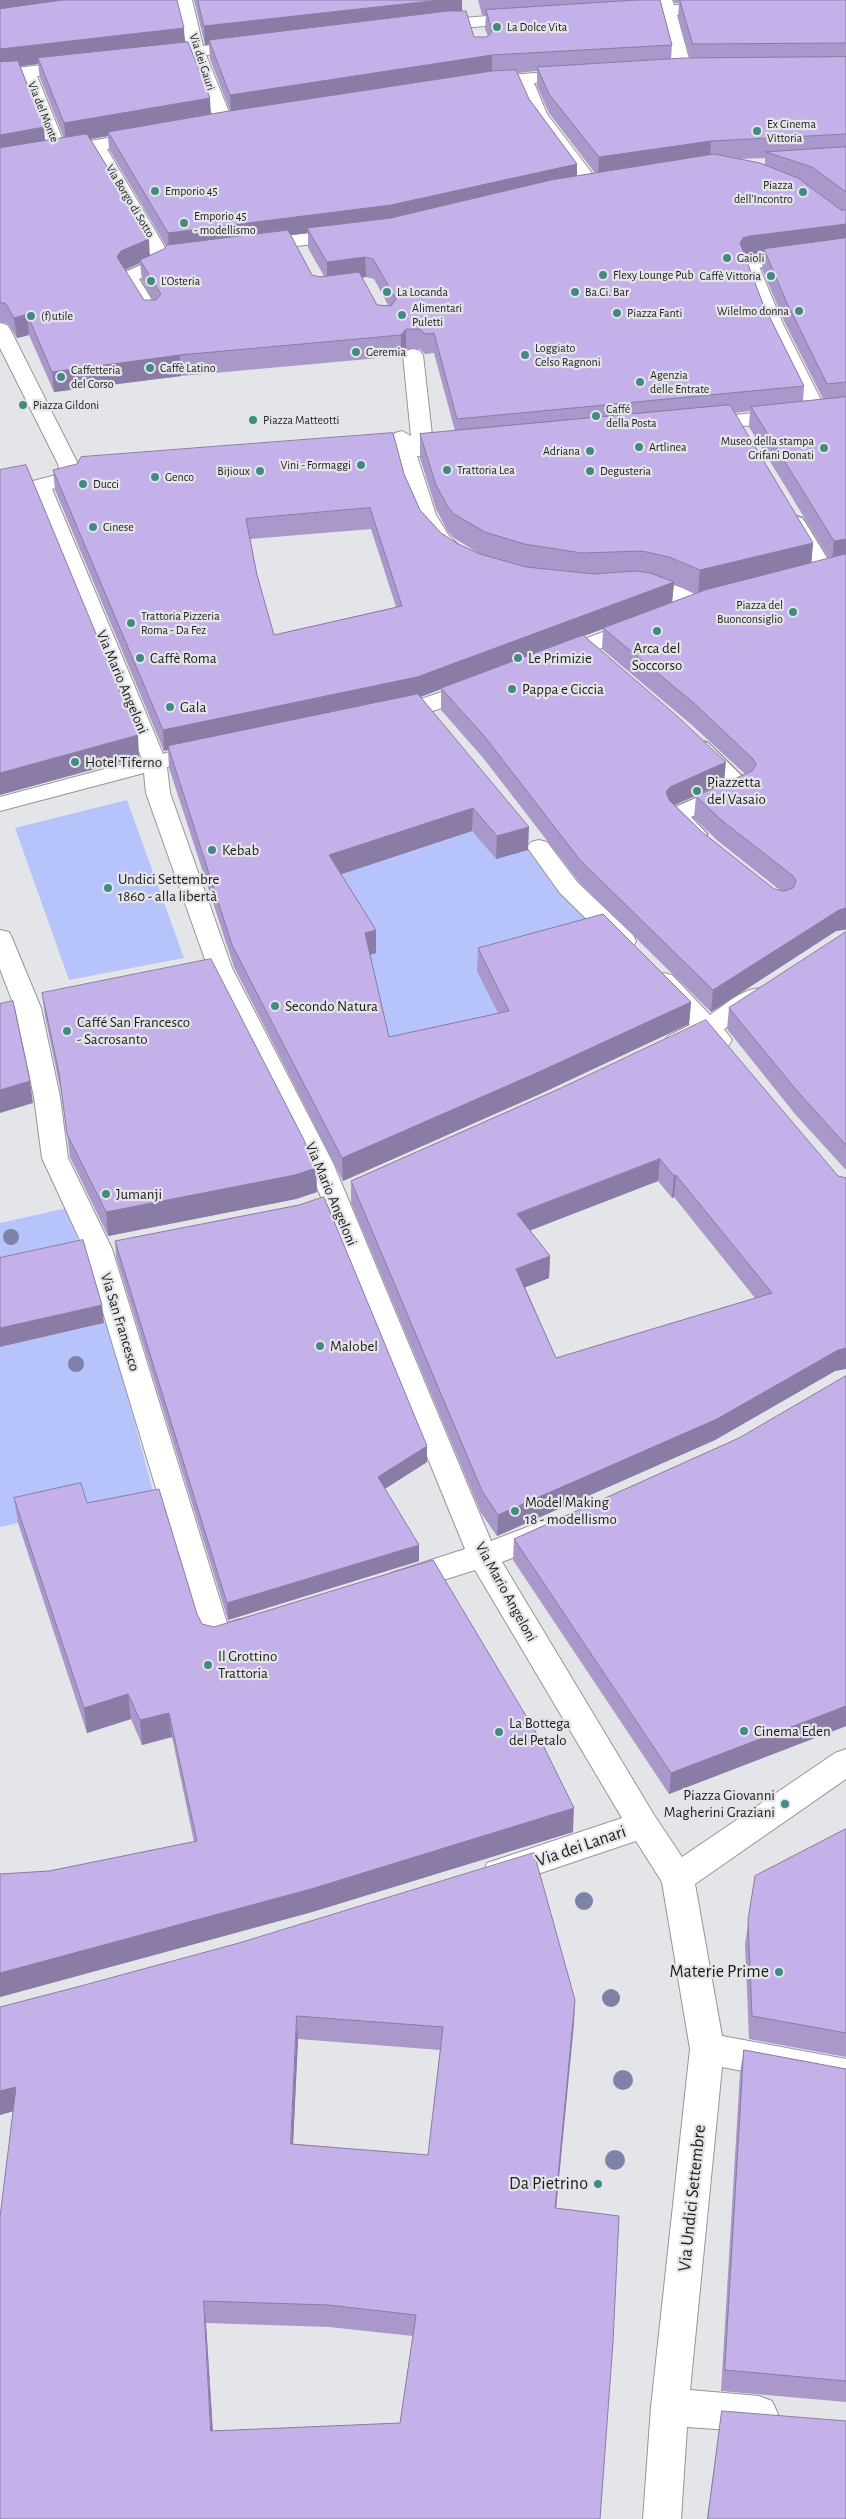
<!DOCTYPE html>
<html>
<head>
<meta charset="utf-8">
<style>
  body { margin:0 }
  canvas { display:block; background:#e4e5e8 }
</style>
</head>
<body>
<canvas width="846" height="2519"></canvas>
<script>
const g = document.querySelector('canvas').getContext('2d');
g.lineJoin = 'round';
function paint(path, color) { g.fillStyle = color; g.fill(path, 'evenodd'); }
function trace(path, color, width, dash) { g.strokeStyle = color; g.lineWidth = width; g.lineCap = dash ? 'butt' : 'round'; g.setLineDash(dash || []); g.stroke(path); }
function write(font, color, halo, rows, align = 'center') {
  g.font = font + ' "Alegreya Sans",sans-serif'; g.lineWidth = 4.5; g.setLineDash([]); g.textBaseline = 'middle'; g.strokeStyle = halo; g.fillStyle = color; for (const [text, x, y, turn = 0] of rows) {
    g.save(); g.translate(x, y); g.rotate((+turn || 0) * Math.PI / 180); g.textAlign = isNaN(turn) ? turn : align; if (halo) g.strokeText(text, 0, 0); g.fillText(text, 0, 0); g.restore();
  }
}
paint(new Path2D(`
  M313,792L408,852L472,831L496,858L531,849L602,937L478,971L508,1033L370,1064L366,956L376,952L335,886Z
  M127,800L184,958L69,980L15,828Z
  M67,1208L84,1259L0,1277V1223Z
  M108,1322L159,1514L84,1508L0,1527V1347Z`), '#b7c4fb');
const lane = new Path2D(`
  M846,246V256L749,269L743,268L740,264L743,260L749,259Z
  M161,253L167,254L170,258L165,267L139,279L155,305L152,309H140L120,277L123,273L152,260L155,254Z
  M795,516L802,518L805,522L835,571L832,575H818L815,571L785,522L788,518Z
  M701,741L708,743L752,786L749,791L691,817L707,834L704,839C687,843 675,828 666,815L669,810L727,784L691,747L694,743Z`);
const street = new Path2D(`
  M176,0H192L203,46L246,41L252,42L254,46L252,50L246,51L206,55L233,122L230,126H218L215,122L190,57L155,61L149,60L146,56L149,52L187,47Z
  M656,0H672L674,5L717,4L723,5L725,9L723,13L717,14L677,15L692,70L689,74H677L674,70L660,16H619L617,12L619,8L657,6Z
  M522,13L528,14L530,18L528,22L452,29L446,28L444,24L446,20L452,19Z
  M75,61L81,62L84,66L81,70L37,76L65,145L144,132L150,133L153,137L150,141L107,149L167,251L192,247L199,249L201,253L199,257L161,264L154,262L90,152L0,167V157L49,148L21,78L0,80V70Z
  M575,70L581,71L584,75L581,79L534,83L547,114L601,185L598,189H586L530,115L517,85L477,86L474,82L477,78L483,77Z
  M346,229L353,231L355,235L353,239L257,251L250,249L248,245L250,241L257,239Z
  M749,258L756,260L758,264L783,324L824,406L846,404V416L703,430L696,428L693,424L696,420L703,418L805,408L763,324L740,264L742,260Z
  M0,323L7,325L10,329L78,464L81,478L78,482L52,489L163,754L173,751L181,753L185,758L181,763L167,767L170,793L232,968L333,1163L491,1541L548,1519L559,1523L563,1531L559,1539L502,1562L654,1815L682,1857L835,1753L846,1749V1779L695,1884L722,2036L846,2059V2091L722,2067L690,2390L759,2396L772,2401L778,2414L772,2427L759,2432L687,2427L681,2519H643L651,2407L690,2049L662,1882L636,1841L499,1887L487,1883L483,1873L487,1863L622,1818L475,1570L402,1593L391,1589L387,1581L391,1573L465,1549L307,1163L208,968L146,793L144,773L0,811V797L142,759L30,485L33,481L60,474L58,464L0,348Z
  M413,349L420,351L423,355L433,444L451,446L454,450L451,454L417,456L436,515L449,536L463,549L460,554C419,564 399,465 392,437L395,433L402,431L411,436L403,355L406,351Z
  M636,578C656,579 694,587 706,604L703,609L695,611L687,609L659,595L628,589L625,584L628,579Z
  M638,619L646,621L649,626L646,631L565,662L557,664L549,662L546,657L549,652Z
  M477,680L485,682L488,687L485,692C460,701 408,724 383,718L380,713L383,708L418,700Z
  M539,840L547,842L578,883L633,935L636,941L633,947L624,949L615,947L560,893L527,847L531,842Z
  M0,930L9,932L12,938L41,1008L60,1097L68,1158L112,1249L227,1623L241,1619L252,1622L256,1631L252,1640L216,1650L205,1647L201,1638L84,1249L42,1158L34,1097L15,1008L0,969Z
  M663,973L672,975L710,1015C726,1004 747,984 768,989L772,995L768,1001L724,1029L732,1040L728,1046C717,1049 712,1048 704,1040L677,1051L668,1048L664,1042L668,1036L690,1025L650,981L654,975Z`);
trace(lane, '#959699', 3);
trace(street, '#959699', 2);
paint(lane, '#fff');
paint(street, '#fff');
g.fillStyle = '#7e82a7';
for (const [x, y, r] of [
  [11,1237,8],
  [76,1364,8],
  [584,1901,9],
  [611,1998,9],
  [623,2080,10],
  [615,2160,10]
]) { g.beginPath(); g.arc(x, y, r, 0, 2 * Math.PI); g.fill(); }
paint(new Path2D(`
  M0,0L184,42L211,114L230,111L210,59L209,45H205L194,0H462V11L474,37H487L488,36L485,29L486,15H482L478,0H660L672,45L671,59L690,58L678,17L679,3H675L673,0H846V930L836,931L711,1012L579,882L484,759L441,710V689L421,697L528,850L496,859L472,831L341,874L376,953L370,954L389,1037L498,1013L477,971L478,948L691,1002L689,1024L540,1094L343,1181L234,967L169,768L168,750L164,751L55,490L53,470L404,474L420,510L441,533L458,544L480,554L454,538L448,532L436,509L420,458V434L455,431L434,353L425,354L420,349H406L401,356L181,376L54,392L29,335L17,338L8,324L0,322ZM38,64L40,78L64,138L45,141L44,127L20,66ZM537,71V86L549,113L595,173L577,176V164L529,99L517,73ZM108,136L109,149L166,246L164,249L150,255L91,139ZM765,158V165L738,159ZM308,233V248L324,276L320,277L312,275L290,235ZM763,254L762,269L785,323L823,399L803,401L804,386L763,304L745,257ZM140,263L142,280L153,300H144L125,270ZM366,277L374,279L388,305H377L362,278ZM750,411L749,427L829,558L811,563L813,543L734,413ZM371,529L396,607L274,635L257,575L250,539ZM674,584L695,594L672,602ZM603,629L602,649L693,726L745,774L696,796L694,818L718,841L781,891L774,889L702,832L675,805L724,783L584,636Z
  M846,932V1170L795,1114L727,1029L729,1008Z
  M42,993L316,1168L317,1192L296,1199L108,1236L70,1157L62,1097L45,1016Z
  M561,1088L838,1176L835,1371L715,1440L497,1536L481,1513L351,1203V1181ZM658,1181L672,1198L674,1197L755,1298L556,1358L525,1287L549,1278L550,1256L530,1230Z
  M115,1241L427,1462L385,1489L419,1561L228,1620L116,1257Z
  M846,1376V1726L669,1794L513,1560L514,1539L739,1438Z
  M14,1498L87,1503L197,1614L202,1624L573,1832L312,1912L0,1997V1874L49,1871L194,1842L172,1737L142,1745L131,1719L87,1733L18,1523Z
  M846,1829V2057L749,2039L745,1944L755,1876Z
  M575,2000L556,2208L600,2519H0L13,2111L0,2115V2007ZM298,2039L440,2050L428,2155L293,2144ZM206,2323L329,2327L413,2336L400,2423L213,2431Z
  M744,2050L846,2069V2402L721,2391L740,2072Z
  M722,2411L846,2519H707Z`), '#a998c9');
paint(new Path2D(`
  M0,0H101L0,14Z
  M440,0H462V16L209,40V45H205L204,26Z
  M184,28L185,47L38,58V64L0,69V49Z
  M492,55V74L231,114L230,95Z
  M210,98L211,118L108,132V136L66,143L64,123Z
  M44,127L45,147L0,155V135Z
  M711,141L710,160L598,177L599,157Z
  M577,164V181L391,222L307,228L308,233L169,250L168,233Z
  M846,224V244L764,249L763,254L748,256L741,258L740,243L743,238L750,236Z
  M149,239L150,259L140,260V263L122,271L117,257L121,251Z
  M365,257L366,277L327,282V262Z
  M27,314L29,335L17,338L14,318Z
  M406,329V349L401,356V335Z
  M180,355L181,376L54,392L52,372Z
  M846,539V560L832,562L834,541Z
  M813,543L811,568L698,595L700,570Z
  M674,582L672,603L417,698L168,746V750L164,751L163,730Z
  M138,735L139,757L0,795V773Z
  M726,762L724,783L668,808L666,792L670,787Z
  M473,808L472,831L330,878L329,855Z
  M529,827L528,850L496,859L497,836Z
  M846,908V929L836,931L711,1012L713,990L839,910Z
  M376,930V953L366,956L365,933Z
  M691,1002L689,1024L540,1094L343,1181L342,1158Z
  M30,1081L33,1103L0,1113V1090Z
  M660,1159L658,1181L516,1236L517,1214Z
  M316,1168L317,1192L296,1199L108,1236L106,1212Z
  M676,1175L674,1197L672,1198L674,1176Z
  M550,1256L549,1278L516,1291V1269Z
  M102,1305L104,1323L0,1347V1328Z
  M846,1348V1369L835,1371L715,1440L497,1536L498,1515L838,1350Z
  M427,1446V1462L378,1493V1477Z
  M419,1545V1561L228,1620L227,1603Z
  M128,1694L131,1719L87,1733L84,1708Z
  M846,1706V1726L669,1794L671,1773Z
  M169,1713L172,1737L142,1745L140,1720Z
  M574,1808L573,1832L312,1912L0,1997V1973Z
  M575,2000L574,2024L554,2230L555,2208Z
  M297,2016L298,2039L292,2166L291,2144Z
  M16,2087L21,2109L0,2115V2091Z
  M204,2301L206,2323L214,2452L211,2431Z`), '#8a7ca4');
const building = new Path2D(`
  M63,0H177L184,28L0,49V9Z
  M198,0H440L204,26Z
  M637,0H660L672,45L492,55L230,95L209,40L448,11H466L474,37H487L492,31L486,10Z
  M680,0H846V43L693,44Z
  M188,42L210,98L64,123L38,58Z
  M846,57V134L711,141L599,157L549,94L537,67L684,58Z
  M18,61L44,127L0,135V62Z
  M516,70L529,99L577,164L391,205L168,233L108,132L223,112L492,71Z
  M87,134L142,223L149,239L121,251L117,257L144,300H156L161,294L140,260L164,249L167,245L288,230L312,275L320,277L359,272L377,305L391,306L396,299L373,259L365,257L327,262L307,228L391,218L551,180L714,154L760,163L798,178L841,210H846V224L750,236L743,238L740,243L763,304L804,386L457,419L434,333L425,334L420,329H406L401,335L180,355L52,372L27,314L14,318L6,304L0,302V148Z
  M846,147V192L812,167L766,152Z
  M846,238V382L827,384L787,303L764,249Z
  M846,397V539L834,541L751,407Z
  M730,405L813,543L700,570L669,557L642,551L582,553L524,544L485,532L454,514L448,507L436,485L420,434Z
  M393,433L404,474L420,510L441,533L458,544L480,554L526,567L594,574L635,571L650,573L674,582L417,677L163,730L53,470L77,464L81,457ZM370,508L402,606L274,635L257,575L246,519Z
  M26,465L138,735L0,773V470Z
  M846,554V908L839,910L713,990L580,860L485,737L441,688L583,635L677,716L726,762L670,787L666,792L669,800L702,832L774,889L784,891L793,888L796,881L793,876L720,819L696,796L752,771L756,765L753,759L695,704L603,628L705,590Z
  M418,694L529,827L497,836L473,808L329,855L376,930L365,933L389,1037L509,1011L478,948L603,914L691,1002L541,1071L342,1158L232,945L168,746Z
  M846,932V1145L798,1092L729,1008Z
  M211,959L304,1140L316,1168L295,1175L106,1212L67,1134L59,1073L42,993Z
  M13,1001L30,1081L0,1090V1004Z
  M706,1020L838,1176L846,1178V1348L838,1350L717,1419L498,1515L482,1491L351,1181L561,1088ZM660,1159L674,1176L676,1175L772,1293L556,1358L516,1269L550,1256L517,1214Z
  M324,1197L427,1446L378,1477L419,1545L227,1603L115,1241L299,1205Z
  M83,1240L102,1305L0,1328V1258Z
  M846,1376V1706L671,1773L514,1539L739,1438Z
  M81,1483L87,1503L159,1489L197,1614L202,1624L214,1627L433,1560L541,1741L574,1808L311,1889L0,1973V1874L49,1871L197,1841L169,1713L140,1720L128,1694L84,1708L14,1498Z
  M846,1829V2033L752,2016L748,1920L755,1876Z
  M534,1853L575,2000L555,2208L619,2216L613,2342L600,2519H0V2217L16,2087L0,2091V2007L77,1987L239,1943ZM297,2016L443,2027L428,2155L291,2144ZM204,2301L328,2305L416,2315L400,2423L211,2431Z
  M744,2050L846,2069V2381L725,2370Z
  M722,2411L846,2421V2519H708Z`);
paint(building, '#c5b1ea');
trace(building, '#8a7ca4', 1);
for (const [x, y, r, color] of [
  [497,27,5,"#438a85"],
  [757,131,5,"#438a85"],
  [155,191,5,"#438a85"],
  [803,192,5,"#438a85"],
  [184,223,5,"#438a85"],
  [727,258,5,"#438a85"],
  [603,275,5,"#438a85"],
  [771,276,5,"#438a85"],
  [151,281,5,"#438a85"],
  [387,292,5,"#438a85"],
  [575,292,5,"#438a85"],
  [799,311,5,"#438a85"],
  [617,313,5,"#438a85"],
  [402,315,5,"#438a85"],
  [31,316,5,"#438a85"],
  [356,352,5,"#438a85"],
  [525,355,5,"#438a85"],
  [150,368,5,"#438a85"],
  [61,377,5,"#438a85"],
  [640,382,5,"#438a85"],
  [23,405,5,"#438a85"],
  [596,416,5,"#438a85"],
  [253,420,5,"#438a85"],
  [639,447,5,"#438a85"],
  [824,448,5,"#438a85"],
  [590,451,5,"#438a85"],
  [361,465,5,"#438a85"],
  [447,470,5,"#438a85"],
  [260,471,5,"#438a85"],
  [590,471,5,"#438a85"],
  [155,477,5,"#438a85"],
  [83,484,5,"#438a85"],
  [93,527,5,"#438a85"],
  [793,612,5,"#438a85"],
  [131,623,5,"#438a85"],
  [657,631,5,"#438a85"],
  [140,658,5,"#438a85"],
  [518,658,5,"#438a85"],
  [512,689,5,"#438a85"],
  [170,707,5,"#438a85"],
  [75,762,5,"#438a85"],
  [697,791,5,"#438a85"],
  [212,850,5,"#438a85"],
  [108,888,5,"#438a85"],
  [275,1006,5,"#438a85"],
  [67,1031,5,"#438a85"],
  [106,1194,5,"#438a85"],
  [320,1346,5,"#438a85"],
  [515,1511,5,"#438a85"],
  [208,1665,5,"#438a85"],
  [744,1731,5,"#438a85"],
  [499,1732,5,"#438a85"],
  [785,1804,5,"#438a85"],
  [779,1972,5,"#438a85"],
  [598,2184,5,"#438a85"]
]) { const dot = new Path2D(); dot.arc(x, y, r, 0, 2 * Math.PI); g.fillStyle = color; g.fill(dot); trace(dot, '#e4e5e8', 2); }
write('12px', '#1d1d1e', '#e4e5e8', [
  ["La Dolce Vita",507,27],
  ["Ex Cinema",767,124],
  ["Vittoria",767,138],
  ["Piazza",793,185,"right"],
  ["dell'Incontro",793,199,"right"],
  ["Emporio 45",165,191],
  ["Emporio 45",194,216],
  ["- modellismo",194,230],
  ["Gaioli",737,258],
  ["Flexy Lounge Pub",613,275],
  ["Caffè Vittoria",761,276,"right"],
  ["L'Osteria",161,281],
  ["La Locanda",397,292],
  ["Ba.Ci. Bar",585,292],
  ["Alimentari",412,308],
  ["Puletti",412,322],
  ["Wilelmo donna",789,311,"right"],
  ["Piazza Fanti",627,313],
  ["(f)utile",41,316],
  ["Loggiato",535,348],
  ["Celso Ragnoni",535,362],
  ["Geremia",366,352],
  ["Caffè Latino",160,368],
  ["Caffetteria",71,370],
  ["del Corso",71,384],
  ["Agenzia",650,375],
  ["delle Entrate",650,389],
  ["Piazza Gildoni",33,405],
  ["Caffé",606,409],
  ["della Posta",606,423],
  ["Piazza Matteotti",263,420],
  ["Museo della stampa",814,441,"right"],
  ["Grifani Donati",814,455,"right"],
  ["Artlinea",649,447],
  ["Adriana",580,451,"right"],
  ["Vini - Formaggi",351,465,"right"],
  ["Trattoria Lea",457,470],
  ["Bijioux",250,471,"right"],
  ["Degusteria",600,471],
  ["Genco",165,477],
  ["Ducci",93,484],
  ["Cinese",103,527],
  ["Piazza del",783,605,"right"],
  ["Buonconsiglio",783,619,"right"],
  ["Trattoria Pizzeria",141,616],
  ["Roma - Da Fez",141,630]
], 'left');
write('12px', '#1d1d1e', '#e4e5e8', [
  ["Via dei Gauri",202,62,72],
  ["Via del Monte",43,112,68],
  ["Via Borgo di Sotto",130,201,59]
]);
write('15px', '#1d1d1e', '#e4e5e8', [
  ["Arca del",657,648,"center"],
  ["Soccorso",657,665,"center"],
  ["Caffè Roma",150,658],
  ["Le Primizie",528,658],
  ["Pappa e Ciccia",522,689],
  ["Gala",180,707],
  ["Hotel Tiferno",85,762],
  ["Piazzetta",707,782],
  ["del Vasaio",707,799],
  ["Kebab",222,850],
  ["Undici Settembre",118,879],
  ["1860 - alla libertà",118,896],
  ["Secondo Natura",285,1006],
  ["Caffé San Francesco",77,1022],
  ["- Sacrosanto",77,1039],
  ["Jumanji",116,1194],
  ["Malobel",330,1346],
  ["Model Making",525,1502],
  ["18 - modellismo",525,1519],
  ["Il Grottino",218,1656],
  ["Trattoria",218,1673],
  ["La Bottega",509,1723],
  ["del Petalo",509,1740],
  ["Cinema Eden",754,1731],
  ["Piazza Giovanni",775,1795,"right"],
  ["Magherini Graziani",775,1812,"right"]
], 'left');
write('15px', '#1d1d1e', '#e4e5e8', [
  ["Via Mario Angeloni",122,682,67],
  ["Via Mario Angeloni",331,1194,67],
  ["Via San Francesco",120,1322,73],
  ["Via Mario Angeloni",506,1592,61]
]);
write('18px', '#1d1d1e', '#e4e5e8', [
  ["Via dei Lanari",581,1846,-19],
  ["Via Undici Settembre",692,2198,-84]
]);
write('18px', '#1d1d1e', '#e4e5e8', [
  ["Materie Prime",769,1972],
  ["Da Pietrino",588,2184]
], 'right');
</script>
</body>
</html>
